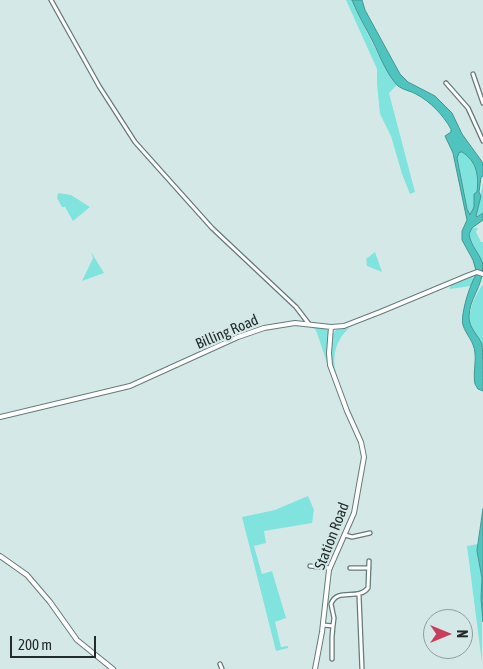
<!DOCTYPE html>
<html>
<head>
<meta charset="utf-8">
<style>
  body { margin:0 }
  #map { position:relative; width:483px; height:669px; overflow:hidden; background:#d4e9e7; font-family:"Asap Condensed",sans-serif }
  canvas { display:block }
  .north { position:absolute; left:423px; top:609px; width:50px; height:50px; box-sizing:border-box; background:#d4e9e7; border:1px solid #8d9d9c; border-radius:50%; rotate:90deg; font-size:14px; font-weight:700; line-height:20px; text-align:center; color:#232c2b }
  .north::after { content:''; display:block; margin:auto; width:18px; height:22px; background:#ca3b5c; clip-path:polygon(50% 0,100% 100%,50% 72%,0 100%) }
  .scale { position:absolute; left:10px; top:636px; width:86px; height:22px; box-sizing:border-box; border:2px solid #232c2b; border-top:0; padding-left:6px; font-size:15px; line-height:18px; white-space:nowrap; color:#232c2b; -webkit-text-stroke:4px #d4e9e7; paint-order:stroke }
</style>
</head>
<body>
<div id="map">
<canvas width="483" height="669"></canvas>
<div class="north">N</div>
<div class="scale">200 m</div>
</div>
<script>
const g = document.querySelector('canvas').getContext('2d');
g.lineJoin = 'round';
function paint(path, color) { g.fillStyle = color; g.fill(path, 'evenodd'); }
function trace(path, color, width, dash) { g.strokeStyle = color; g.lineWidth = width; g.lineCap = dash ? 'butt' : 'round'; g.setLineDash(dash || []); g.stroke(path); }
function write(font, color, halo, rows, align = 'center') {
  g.font = font + ' "Asap Condensed",sans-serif'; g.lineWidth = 4.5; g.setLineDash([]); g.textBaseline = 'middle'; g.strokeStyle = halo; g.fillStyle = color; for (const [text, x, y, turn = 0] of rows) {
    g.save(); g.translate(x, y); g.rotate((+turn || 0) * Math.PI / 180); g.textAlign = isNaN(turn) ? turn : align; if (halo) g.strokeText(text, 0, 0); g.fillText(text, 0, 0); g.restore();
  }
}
paint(new Path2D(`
  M346,0H352C365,29 379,59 397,85L389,93L415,192L410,194L402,174L391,136L380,114L377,84V69Z
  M462,152C477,161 479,176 477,192L474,194V207L471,215L469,214L467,209L457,158L459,153Z
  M483,183V213L477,217L476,216Z
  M58,193L71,195L90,207L73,221L65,207H62L57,198Z
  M473,228H478L476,232L481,242H483V265L469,236L470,231Z
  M91,252L104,273L82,281L93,258Z
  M375,252L382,272L367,266L366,259Z
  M477,274L474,278L471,286L450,289V285Z
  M483,284V347C480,339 474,333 471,326C466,313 476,294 483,284Z
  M308,326L323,327L329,331L328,357L330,372L317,333L315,329Z
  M349,328C334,342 331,360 338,379C332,367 325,341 336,330Z
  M308,496L314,510L312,523L264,531L266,543L254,546L262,574L272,571L286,618L275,622L281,647L288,646V648L276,651L242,517L275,510Z
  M478,544V556L482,578V663L467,546Z`), '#81e3dd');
const water = new Path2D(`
  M352,0H362L365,10L400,74L408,82L435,96L452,113L462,134L483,163V176L481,177L479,192L481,196L476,216L477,217L483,213V220L472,228L469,234C471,247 481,255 483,265C483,288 469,298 469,317C469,328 478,335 482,344C483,350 483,383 483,391L478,389L475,384C473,373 476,363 475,353C474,341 466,335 463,325C460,315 471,280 477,274L473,260L462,240V231L467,220L453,153L445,136L451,132V129C443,115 431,102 416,94C411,91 403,90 398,86C387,75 380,56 373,42C366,28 358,15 352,0ZM462,152C477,161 479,176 477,192L474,194V207L470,215L467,209L457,158L459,153Z
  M483,509V622L481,598L482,578L477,551Z`);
paint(water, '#4fc4be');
trace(water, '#429692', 1);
const street = new Path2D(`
  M51,0L99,86L135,142L212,228L296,307L309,324
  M473,74L483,103
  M446,83L468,108L483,141
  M345,535L352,537L370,533
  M310,566L330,568
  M350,568H369
  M359,595L362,669
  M323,625L333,626L334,618L331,604C337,587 358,601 368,588L369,561
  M332,659V637L333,626
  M220,664L222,669`);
const secondary = new Path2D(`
  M0,417L130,386L238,337L264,328L295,323L331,327L344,326L380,312L469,275L477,272L483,274
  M0,556L27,575L50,602L77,640L113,669
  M315,669L322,632L329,570L354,513L364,457L361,442L347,411L330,365L329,353L331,327`);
trace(street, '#667a78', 5.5);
trace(secondary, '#667a78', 6);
trace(street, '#fff', 3);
trace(secondary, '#fff', 4);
write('15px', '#232c2b', '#d4e9e7', [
  ["Billing Road",227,332,-23],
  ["Station Road",332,536,-69]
]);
</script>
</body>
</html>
